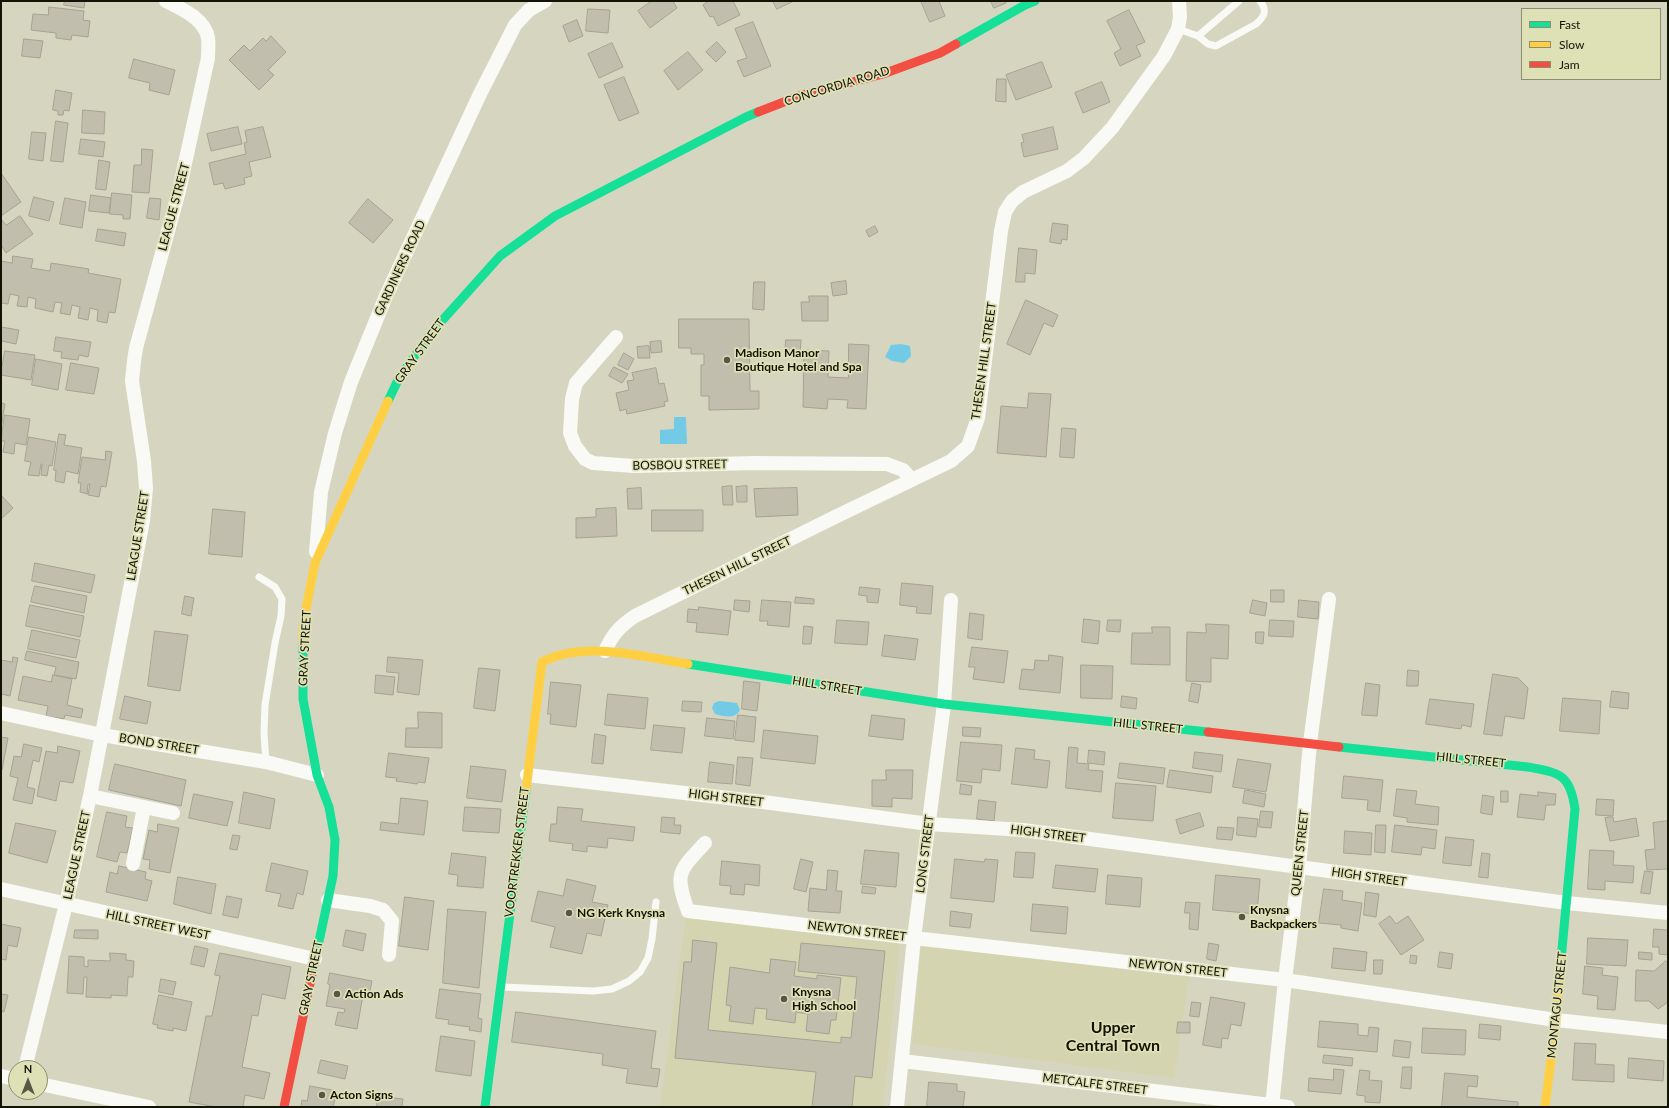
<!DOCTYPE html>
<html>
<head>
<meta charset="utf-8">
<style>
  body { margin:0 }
  #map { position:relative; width:1669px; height:1108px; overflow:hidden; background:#d6d6c0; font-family:Lato,sans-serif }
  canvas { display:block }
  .frame { position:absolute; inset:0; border:2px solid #131305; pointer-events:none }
  .legend { position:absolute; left:1521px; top:8px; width:140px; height:72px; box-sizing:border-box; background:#dee0b6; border:1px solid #8d8e6f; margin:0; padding:5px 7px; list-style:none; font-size:12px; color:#131305 }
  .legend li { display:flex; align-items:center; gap:8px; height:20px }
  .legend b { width:20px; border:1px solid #8d8e6f }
  .north { position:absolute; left:8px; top:1060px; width:40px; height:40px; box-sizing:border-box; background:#dee0b6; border:1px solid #8d8e6f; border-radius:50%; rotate:0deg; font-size:11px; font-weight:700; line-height:16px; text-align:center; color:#131305 }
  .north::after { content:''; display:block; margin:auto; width:14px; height:18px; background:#575746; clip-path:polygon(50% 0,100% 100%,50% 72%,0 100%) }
</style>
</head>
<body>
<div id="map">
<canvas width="1669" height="1108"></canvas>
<div class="frame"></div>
<ul class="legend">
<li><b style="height:5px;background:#16e098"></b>Fast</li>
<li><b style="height:5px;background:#ffcf43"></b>Slow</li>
<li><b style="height:5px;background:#f24e42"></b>Jam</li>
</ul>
<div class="north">N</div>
</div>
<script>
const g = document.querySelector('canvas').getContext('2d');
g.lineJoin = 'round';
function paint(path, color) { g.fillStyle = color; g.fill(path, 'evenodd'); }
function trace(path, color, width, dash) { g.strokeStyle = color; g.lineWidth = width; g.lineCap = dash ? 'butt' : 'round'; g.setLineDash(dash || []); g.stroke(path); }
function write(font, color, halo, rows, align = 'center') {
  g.font = font + ' Lato,sans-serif'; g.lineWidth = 3.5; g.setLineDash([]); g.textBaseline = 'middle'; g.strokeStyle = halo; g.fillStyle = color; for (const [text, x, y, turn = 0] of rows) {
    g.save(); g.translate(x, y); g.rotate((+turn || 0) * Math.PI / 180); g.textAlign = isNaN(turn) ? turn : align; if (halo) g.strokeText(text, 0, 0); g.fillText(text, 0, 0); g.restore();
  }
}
paint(new Path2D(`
  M686,915L900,941L883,1107H660Z
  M921,945L1189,977L1174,1078L912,1044Z`), '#d4d5b0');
paint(new Path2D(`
  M901,344L910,346L911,356L904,363L892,361L885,357L891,345Z
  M674,417H686L687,444H660V430L674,429Z
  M719,701L737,703L740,710C736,719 724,717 715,714L712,708L714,703Z`), '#73cae7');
const building = new Path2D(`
  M65,1H85L84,8L64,5Z
  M652,1H673L677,8L650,28L638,11Z
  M707,1H733L740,15L718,26L713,16L710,17L703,5L707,2Z
  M773,1H794L777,9Z
  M921,1H939L945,16L930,22Z
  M991,1H1005L1006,3L994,8Z
  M49,7L84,11L83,20L90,21L88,37L72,35L71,40L56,38V33L31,30L33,14L48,15Z
  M588,9L610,10L608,33L586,31Z
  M1129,10L1145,42L1136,46L1141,56L1120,66L1114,53L1121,49L1107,21Z
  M577,20L583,36L569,42L563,26Z
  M753,22L771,66L744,77L737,61L747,58L735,29Z
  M271,36L286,52L268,70L274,75L259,90L229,60L244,45L250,51L263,38L266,41Z
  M24,39L43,41L40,58L22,56Z
  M717,42L726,52L716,62L706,52Z
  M612,43L623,67L599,78L588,54Z
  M688,52L703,70L678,90L664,71Z
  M134,59L175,70L169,95L149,90L150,83L129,78Z
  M1042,62L1052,87L1016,100L1006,75Z
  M624,77L639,113L619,121L604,85Z
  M997,79H1006V102L996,101Z
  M1102,82L1110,102L1083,113L1075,93Z
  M56,90L72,93L69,111L64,110L63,115H58V111L53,110Z
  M83,110L105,112L104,134L82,133Z
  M56,121L68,123L63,162L51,161Z
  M238,127L242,144L211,151L207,134Z
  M263,127L271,157L249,162L252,176L244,178L245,184L225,189L223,183L214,185L209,163L246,154L244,143L247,142L245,131Z
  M1053,127L1058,149L1024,157L1021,143L1024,142L1022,135Z
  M32,132L46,133L43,161L29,159Z
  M81,139L105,142L103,157L79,154Z
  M142,149L153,150L149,193L132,192L134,165H141Z
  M99,160L110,162L106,190L96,189Z
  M1,173L21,202L1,216Z
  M112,193L132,195L130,219H123V215L110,214Z
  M91,195L111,198L109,213L89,211Z
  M34,197L54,202L49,221L29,216Z
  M65,198L86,202L82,228L60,224Z
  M150,198L161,199L159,220L147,218Z
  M368,199L393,220L373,243L349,223Z
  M20,216L33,234L6,253L1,245V219L6,225Z
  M1053,223L1068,225L1067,240L1062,239L1061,244L1050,242Z
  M875,226L878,232L869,237L866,231Z
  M98,229L126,233L124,246L96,241Z
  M1019,248L1037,250L1035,274L1025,273V282H1016Z
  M13,256L33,259L31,268L50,271L51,263L89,269L88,273L121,279L115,313L109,312L107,323L97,321L98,310L90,308L88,320L78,318L80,307L72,305L70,315L60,313L62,303L55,302L53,312L35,308L36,299L28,297L27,307L17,306L19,296L10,294L8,304L1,303V261L12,263Z
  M846,281L847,294L833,296L831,283Z
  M754,282H765L764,310L753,309Z
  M809,296H828V321H802L801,302H809Z
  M1026,300L1058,315L1053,327L1044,323L1030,355L1007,344Z
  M679,319H749L750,391H759V409L709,410V396H701V365H704V354H691V348H679Z
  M1,327L19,330L16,344L1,341Z
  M56,337L91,342L88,357L79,355L78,360L61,358L62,352L54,351Z
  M786,340H801L800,355H785Z
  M661,341L662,352L651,353L650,342Z
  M849,344L869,345L866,409L847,408L848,400L828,399L827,409L803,407L804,350L829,351L828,377L848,378Z
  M649,346L650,358H638L637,347Z
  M5,351L35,355L31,380L1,375Z
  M624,353L634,359L628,370L618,365Z
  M36,359L62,364L58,390L32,385Z
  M71,363L99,368L94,394L66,390Z
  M614,367L628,374L622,383L609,376Z
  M656,368L659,384L664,383L668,401L664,402L665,406L627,414L626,409L620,411L616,393L629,390L627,381L634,380L632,373Z
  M1029,393L1051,394L1046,457L997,453L1001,406L1027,408Z
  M1,403L5,404L1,428Z
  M5,415L30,419L26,445L15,443L14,454L3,452L5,441H1V439Z
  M1062,428L1076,429L1074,458L1060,457Z
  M59,434L66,435L64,445L82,448L78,474L66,471L64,483L55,481L56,470H54Z
  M29,437L56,442L52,466L49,465L47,476L41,475L42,464H41L39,476L28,475L31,462L25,461Z
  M106,451L112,452L106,487L101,486L99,497L88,495L90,484H88L87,494L80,492L81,483H78L82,457L105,460Z
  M732,486L733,505H723L722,487Z
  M747,486V502H737L736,487Z
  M641,488L642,509H628L627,489Z
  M797,488L798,515L756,517L754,489Z
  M1,495L13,508L1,519Z
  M616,508L617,536L576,538V518L596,517V509Z
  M213,509L245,512L242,557L209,554Z
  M652,510H703V531H652Z
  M35,563L95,575L91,593L32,581Z
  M902,583L933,586L931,614L916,613L917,607L900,605Z
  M35,586L87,596L84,613L31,602Z
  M860,587L880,589L878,603L867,602V596L859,595Z
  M1271,590H1284V602H1271Z
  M185,596L194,598L191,616L182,614Z
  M796,597L814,599V604L795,603Z
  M735,600L750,601L749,612L734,610Z
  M762,600L791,602L789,627L767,625L768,621H760Z
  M1253,600L1267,603L1265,616L1250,613Z
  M1299,600L1319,602L1318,619L1298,617Z
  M30,605L84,616L80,637L26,626Z
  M699,607L731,611L728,635L696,632L697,623L687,622L688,609L698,610Z
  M970,613L984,615L982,640L968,638Z
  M1084,619L1100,621L1098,644L1082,642Z
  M837,620L869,622L867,645L835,643Z
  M1108,620H1121L1120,632L1107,631Z
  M1270,620L1294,621L1293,637L1269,636Z
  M1206,624L1229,625L1228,659L1211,658V682L1186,681L1187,632L1206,633Z
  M804,626L813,627L811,644H803Z
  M1152,627H1170V665L1131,664L1132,633H1152Z
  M32,630L80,640L76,658L28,649Z
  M155,631L188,635L180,691L148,686Z
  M1256,632H1264L1263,644L1256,643Z
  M885,635L918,639L915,660L882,656Z
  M972,647L1008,651L1004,683L973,679L975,667H969Z
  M27,651L79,662L76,679L54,675L56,667L25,660Z
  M1049,655L1063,657L1060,693L1019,689L1022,669L1034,670L1035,660L1048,661Z
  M13,657L18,658L10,696L1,694V660L12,662Z
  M388,657L423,660L419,695L397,692L399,673L387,672Z
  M1081,665L1113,666L1112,699L1081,698Z
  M479,668L500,670L495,711L474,708Z
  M1408,670L1419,671L1418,686H1407Z
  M1493,674L1518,678L1528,688L1524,719L1505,716L1502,736L1484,734Z
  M53,675L72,679L67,705L83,709L81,718L65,715L64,719L46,716L48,706L18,700L23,676L51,682Z
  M376,675L395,677L393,695L375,693Z
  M744,681L760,683L757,711L742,709Z
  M551,682L581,685L576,727L550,724L551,714H548Z
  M1192,683L1201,685L1198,703L1189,701Z
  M1366,683L1380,685L1377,716L1362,715Z
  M1612,691L1629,693L1628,709L1610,707Z
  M608,694L648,698L645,729L605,725Z
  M125,696L151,702L147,724L120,719Z
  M1122,696L1137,698L1136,709L1121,707Z
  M1563,698L1601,701L1599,734L1560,731Z
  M1430,699L1474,704L1471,727L1462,725L1461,729L1426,724Z
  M683,701L702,702L701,712L682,711Z
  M418,712L442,713V748L405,747L406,728H418Z
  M738,715L756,717L754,742L735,740Z
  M872,715L905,719L903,740L869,736Z
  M707,718L735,721L733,739L705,736Z
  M654,725L685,728L682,753L651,750Z
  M963,727L981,728L980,737L963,736Z
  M764,730L818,736L815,764L761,758Z
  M595,734L606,736L603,764L592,763Z
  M1,737L8,738L2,770H1Z
  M961,742L1002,745L1000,771L982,769L981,783L957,781Z
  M24,744L42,748L39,762L33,760L27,787L35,789L32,804L13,800L18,778L10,776L14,756L21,757Z
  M58,746L80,751L73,783L60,781L56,801L37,796L46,751L57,753Z
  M1069,747L1078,748L1077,763L1089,764L1088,770L1103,771L1101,792L1066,788Z
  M1016,748L1035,750L1034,759L1050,761L1047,788L1012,784Z
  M1089,750L1105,752L1104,765L1088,763Z
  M1195,752L1223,755L1221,772L1193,768Z
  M389,753L429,758L425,783L418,782L417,784L396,781L397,778L386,777Z
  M738,757L753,758L750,786L736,784Z
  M1238,759L1271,764L1266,792L1233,787Z
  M710,762L734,765L732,784L708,782Z
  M1120,763L1165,768L1163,784L1118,778Z
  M115,764L186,780L181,806L109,790Z
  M471,766L506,770L502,802L467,798Z
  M886,770H913L912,799L892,798V807L872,806V780H886Z
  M1170,770L1213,776L1211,793L1167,787Z
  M1344,776L1383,780L1380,812L1367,810L1368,800L1342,798Z
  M1116,783L1156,786L1153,821L1113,818Z
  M961,784L972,786L971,795L960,794Z
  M1397,789L1417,791L1415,804L1439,807L1438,825L1407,822V818L1394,816Z
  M1245,790L1266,794L1264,807L1243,803Z
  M1501,791H1508V802H1501Z
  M244,792L275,799L270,829L239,823Z
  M1538,792L1556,794L1555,805H1546L1544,820L1517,817L1520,794L1538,796Z
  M194,794L233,802L227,826L189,818Z
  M1483,795L1494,797L1492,815L1481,813Z
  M401,798L428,801L424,835L380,830L381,822L398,824Z
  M1597,799L1614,800L1613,816L1596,815Z
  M979,800L996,802L994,821L977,819Z
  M465,807L501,809L499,833L463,831Z
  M558,807L583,809L581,821L635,827L633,841L608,838L607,848L587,846V852L572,850L573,844L549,841L551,824H556Z
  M1261,811L1273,812L1271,828L1259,827Z
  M107,812L127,816L125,827L133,828L127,853L120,852L117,862L97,857Z
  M1200,813L1204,826L1180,834L1176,820Z
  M662,817L675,818L674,825H681L680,834L661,832Z
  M1238,817L1258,819L1256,837L1237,835Z
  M1610,817H1613L1614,822L1636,818L1639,836L1610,841L1605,818Z
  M1668,821V869L1647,870L1645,850L1655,849L1653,823Z
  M16,823L56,831L47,863L9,853Z
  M158,824L179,828L170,873L149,869L150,860L143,859L149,830L157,832Z
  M1376,825H1386L1385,853L1375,852Z
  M1395,825L1437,830L1435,849L1422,847L1421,855L1392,852Z
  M1218,827L1234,828L1232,840L1217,839Z
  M1345,831L1372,833L1371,855L1344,853Z
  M233,835L240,836L237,850L230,849Z
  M1446,837L1474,840L1471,866L1443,863Z
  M865,850L899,853L896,887L861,884Z
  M1590,850L1614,851L1613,865L1634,866L1633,883L1605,881V890L1588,889Z
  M1016,852L1035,853L1033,878L1014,877Z
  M452,853L486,857L483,888L457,886L458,875L449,874Z
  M1482,853L1490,854L1488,878L1479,877Z
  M801,859L813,862L806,892L794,889Z
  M955,859L984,862L985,859L998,860L994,902L951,898Z
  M722,861L760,865L759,886L745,884L744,895L730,894L731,886L720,885Z
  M272,863L308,871L303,895L297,893L293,909L278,906L281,894L266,891Z
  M1056,865L1098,869L1095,892L1053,888Z
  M119,866L146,872L145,879L152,881L147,901L106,892L110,872L117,874Z
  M828,870L838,871L836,891H842L840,913L808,911L810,888L826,890Z
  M1645,871L1653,872L1650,894L1641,893Z
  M1108,875L1142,878L1140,907L1106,904Z
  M1216,875L1260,879L1257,914L1213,910Z
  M178,877L216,884L211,914L174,904Z
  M567,879L596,886L592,902L608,905L601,936L587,933L582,954L550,947L555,927L531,921L538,891L563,896Z
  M863,886L876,888L875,894L862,893Z
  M1324,889L1343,891L1342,900L1362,903L1358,931L1341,928V925L1319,923Z
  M1366,892L1379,894L1376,917L1364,915Z
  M227,896L242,899L238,918L223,915Z
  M405,897L434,901L428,950L399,946Z
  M1186,902L1200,903L1198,930L1189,929L1190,913H1185Z
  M1033,904L1068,907L1066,934L1031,931Z
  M448,909L486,912L479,988L443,983Z
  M951,911L972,914L970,928L950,926Z
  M1390,916L1396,924L1408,916L1424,940L1401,955L1379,924Z
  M1,924L21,928L17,947L8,945L6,960L1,959Z
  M1654,929L1668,930V955L1659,954V947H1653Z
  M75,930H98V939L74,938Z
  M346,930L366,934L363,951L343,946Z
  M1588,938L1628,940L1626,966L1587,964Z
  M693,940L717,943L708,1030L841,1043V1037L851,1038L857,977L798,971L801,943L885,951L872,1078L855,1076L852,1107H812L816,1072L675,1058L684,962H691Z
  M1209,943L1219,945L1216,961L1207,959Z
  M195,946L208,949L204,967L191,964Z
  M1334,948L1367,952L1365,971L1332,968Z
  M1440,952L1453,954L1451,969L1438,967Z
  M1639,952L1652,953V960L1639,959Z
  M110,953L126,954V960L134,961L133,977H128L127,996L111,995V998L86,997L87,977H84L83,994L67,993L69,956L84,957V966L88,967V960L110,961Z
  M220,953L291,967L285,999L262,994L258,1016L252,1015L242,1067L270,1073L264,1099L245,1095L243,1107H216L189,1102L206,1016H212L220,976L215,975Z
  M1411,955L1417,956L1416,964L1410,963Z
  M771,959L796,962L794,976L817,979V975L841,978L836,1020H831L829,1034L806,1031L808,1014L796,1012L795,1023L766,1019L767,1009L755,1008L753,1024L729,1021L731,1006L726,1005L730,967L769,973Z
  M1374,960H1383L1382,974H1374Z
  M1666,961L1668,963V1002L1658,1009L1649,1001H1635L1636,970L1654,971Z
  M1585,966L1603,968L1602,975L1618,977L1615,1010L1597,1009L1598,996L1583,994Z
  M330,973L372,981L369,996L363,995L357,1029L335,1025L338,1012L344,1013L345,1009L326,1006L330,985L328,984Z
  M161,979L176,982L173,995L159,992Z
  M440,989L481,994L478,1018L482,1019L481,1032L469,1030L470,1027L448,1024L449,1020L436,1018Z
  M1,994L8,995L4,1012L1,1011Z
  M159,995L192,1002L186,1031L173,1028V1031L157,1028L158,1025L153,1024Z
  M1211,997L1245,1003L1241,1026L1231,1024L1228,1039L1222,1038L1221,1048L1203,1045Z
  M1192,1002L1201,1003L1199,1017L1190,1016Z
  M516,1012L656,1031L651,1068L660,1069L657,1087L626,1083L628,1069L602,1065L603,1054L512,1042Z
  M1320,1021L1358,1024V1035L1368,1036L1369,1027L1379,1028L1377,1052L1318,1047Z
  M1178,1022H1190V1033H1177Z
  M1480,1024L1501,1026L1500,1040L1479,1038Z
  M1423,1028L1466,1030L1465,1055L1422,1053Z
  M441,1036L475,1041L471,1076L436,1071Z
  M1395,1040L1411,1042L1409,1058L1393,1056Z
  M1575,1043L1596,1044L1595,1064L1614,1065V1082L1573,1080Z
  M1324,1055L1353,1058L1352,1066L1323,1063Z
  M1629,1058L1664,1061L1663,1081L1628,1078Z
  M321,1060L348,1066L345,1079L318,1073Z
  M1403,1067H1412L1411,1089L1401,1088Z
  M1334,1069L1344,1070L1341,1094L1308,1091L1309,1078L1333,1080Z
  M1360,1070L1370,1071L1369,1080L1382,1081L1380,1103L1365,1102V1096L1357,1095Z
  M1445,1073L1478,1076L1477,1087L1468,1086L1467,1097L1518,1102V1107H1442Z
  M929,1082L957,1084V1091L965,1092L963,1107H927Z
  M310,1086L337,1091L333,1107H301L302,1100L307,1101Z
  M378,1096L403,1099L402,1107H377Z`);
paint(building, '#c1beae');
trace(building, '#a4a291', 1);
trace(new Path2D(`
  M1178,29L1198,36L1208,44L1216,46L1256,24C1264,17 1268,11 1260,1
  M1198,36L1239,1
  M259,577L275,587L282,599L281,616L275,643L265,705L264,734L266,762
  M502,987L593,991L612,989L629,981L640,972L648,958L652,939L656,902`), '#f9f9f6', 7);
trace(new Path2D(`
  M616,337L576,383L572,399L570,433L575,446L585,459L593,463L634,466L755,463L887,464L903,470L912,480
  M316,552L321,492L335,433L351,382L386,296L479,96L515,25L529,10L545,1
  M605,651C612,635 620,626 635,616L835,517L951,461L968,446L978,418L1001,231L1005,212L1012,201L1023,192L1067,171L1084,158L1112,128L1164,56L1178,29L1180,17L1179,1
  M1,713L102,735L266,762L317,775
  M527,775L763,802L929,824L1023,830L1567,903L1668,913
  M90,796L173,813
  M705,843C679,871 674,873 688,911L914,938L1285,980L1556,1020L1668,1032
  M133,864L144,807
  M1,889L315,959
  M328,900L370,906L383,910L392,921L389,955
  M902,1061L1288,1107
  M25,1068L66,904L90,796L143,521L146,488L144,461L132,381L134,361L136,348L179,191L208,58C208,51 209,44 208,38C205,19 182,9 166,1
  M1,1076L16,1079
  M40,1084L149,1107
  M897,1107L914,938L944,704L951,600
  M1272,1107L1285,980L1299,868L1310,743L1329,599`), '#f9f9f6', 14);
trace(new Path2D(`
  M956,44L1025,5L1035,1
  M388,401L399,378L431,333L500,256L555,216L746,117L758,112
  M303,644V699L317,775L329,807L335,840L333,876L312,974
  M688,664L944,704L1208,732
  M1339,747L1528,767C1560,773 1570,774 1575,809L1561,960
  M485,1107L526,790`), '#16e098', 9);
trace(new Path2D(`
  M303,644V630L306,609L315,563L388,401
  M526,790L542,662C585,640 643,657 688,664
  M1545,1107L1556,1020L1561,960`), '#ffcf43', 9);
trace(new Path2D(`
  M758,112L802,95L883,74L940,53L956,44
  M1208,732L1339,747
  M284,1107L312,974`), '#f24e42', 9);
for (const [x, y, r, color] of [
  [727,360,4,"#575746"],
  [569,913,4,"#575746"],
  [1242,917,4,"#575746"],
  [337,994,4,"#575746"],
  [784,999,4,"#575746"],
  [322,1095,4,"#575746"]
]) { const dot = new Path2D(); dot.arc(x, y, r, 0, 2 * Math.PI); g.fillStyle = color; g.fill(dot); trace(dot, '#dee0b6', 1.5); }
write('12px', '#131305', '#dee0b6', [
  ["CONCORDIA ROAD",837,86,-17],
  ["LEAGUE STREET",174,207,-75],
  ["GARDINERS ROAD",400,268,-65],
  ["GRAY STREET",420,351,-54],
  ["THESEN HILL STREET",984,361,-82],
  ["BOSBOU STREET",680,465,-1],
  ["LEAGUE STREET",138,536,-81],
  ["THESEN HILL STREET",737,566,-26],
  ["GRAY STREET",305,648,-87],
  ["HILL STREET",827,686,9],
  ["HILL STREET",1148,726,6],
  ["BOND STREET",159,744,9],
  ["HILL STREET",1471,760,6],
  ["HIGH STREET",726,798,7],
  ["HIGH STREET",1048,834,7],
  ["VOORTREKKER STREET",517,852,-83],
  ["QUEEN STREET",1300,853,-84],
  ["LONG STREET",925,854,-83],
  ["LEAGUE STREET",77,855,-78],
  ["HIGH STREET",1369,877,8],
  ["HILL STREET WEST",158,925,12],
  ["NEWTON STREET",857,931,7],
  ["NEWTON STREET",1178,968,6],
  ["GRAY STREET",311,978,-78],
  ["MONTAGU STREET",1557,1005,-84],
  ["METCALFE STREET",1095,1084,7]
]);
write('bold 12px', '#131305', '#dee0b6', [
  ["Madison Manor",735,353],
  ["Boutique Hotel and Spa",735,367],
  ["Knysna",1250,910],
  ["Backpackers",1250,924],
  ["NG Kerk Knysna",577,913],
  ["Knysna",792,992],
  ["High School",792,1006],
  ["Action Ads",345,994],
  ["Acton Signs",330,1095]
], 'left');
write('bold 16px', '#131305', '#dee0b6', [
  ["Upper",1113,1028],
  ["Central Town",1113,1046]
]);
</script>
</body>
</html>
